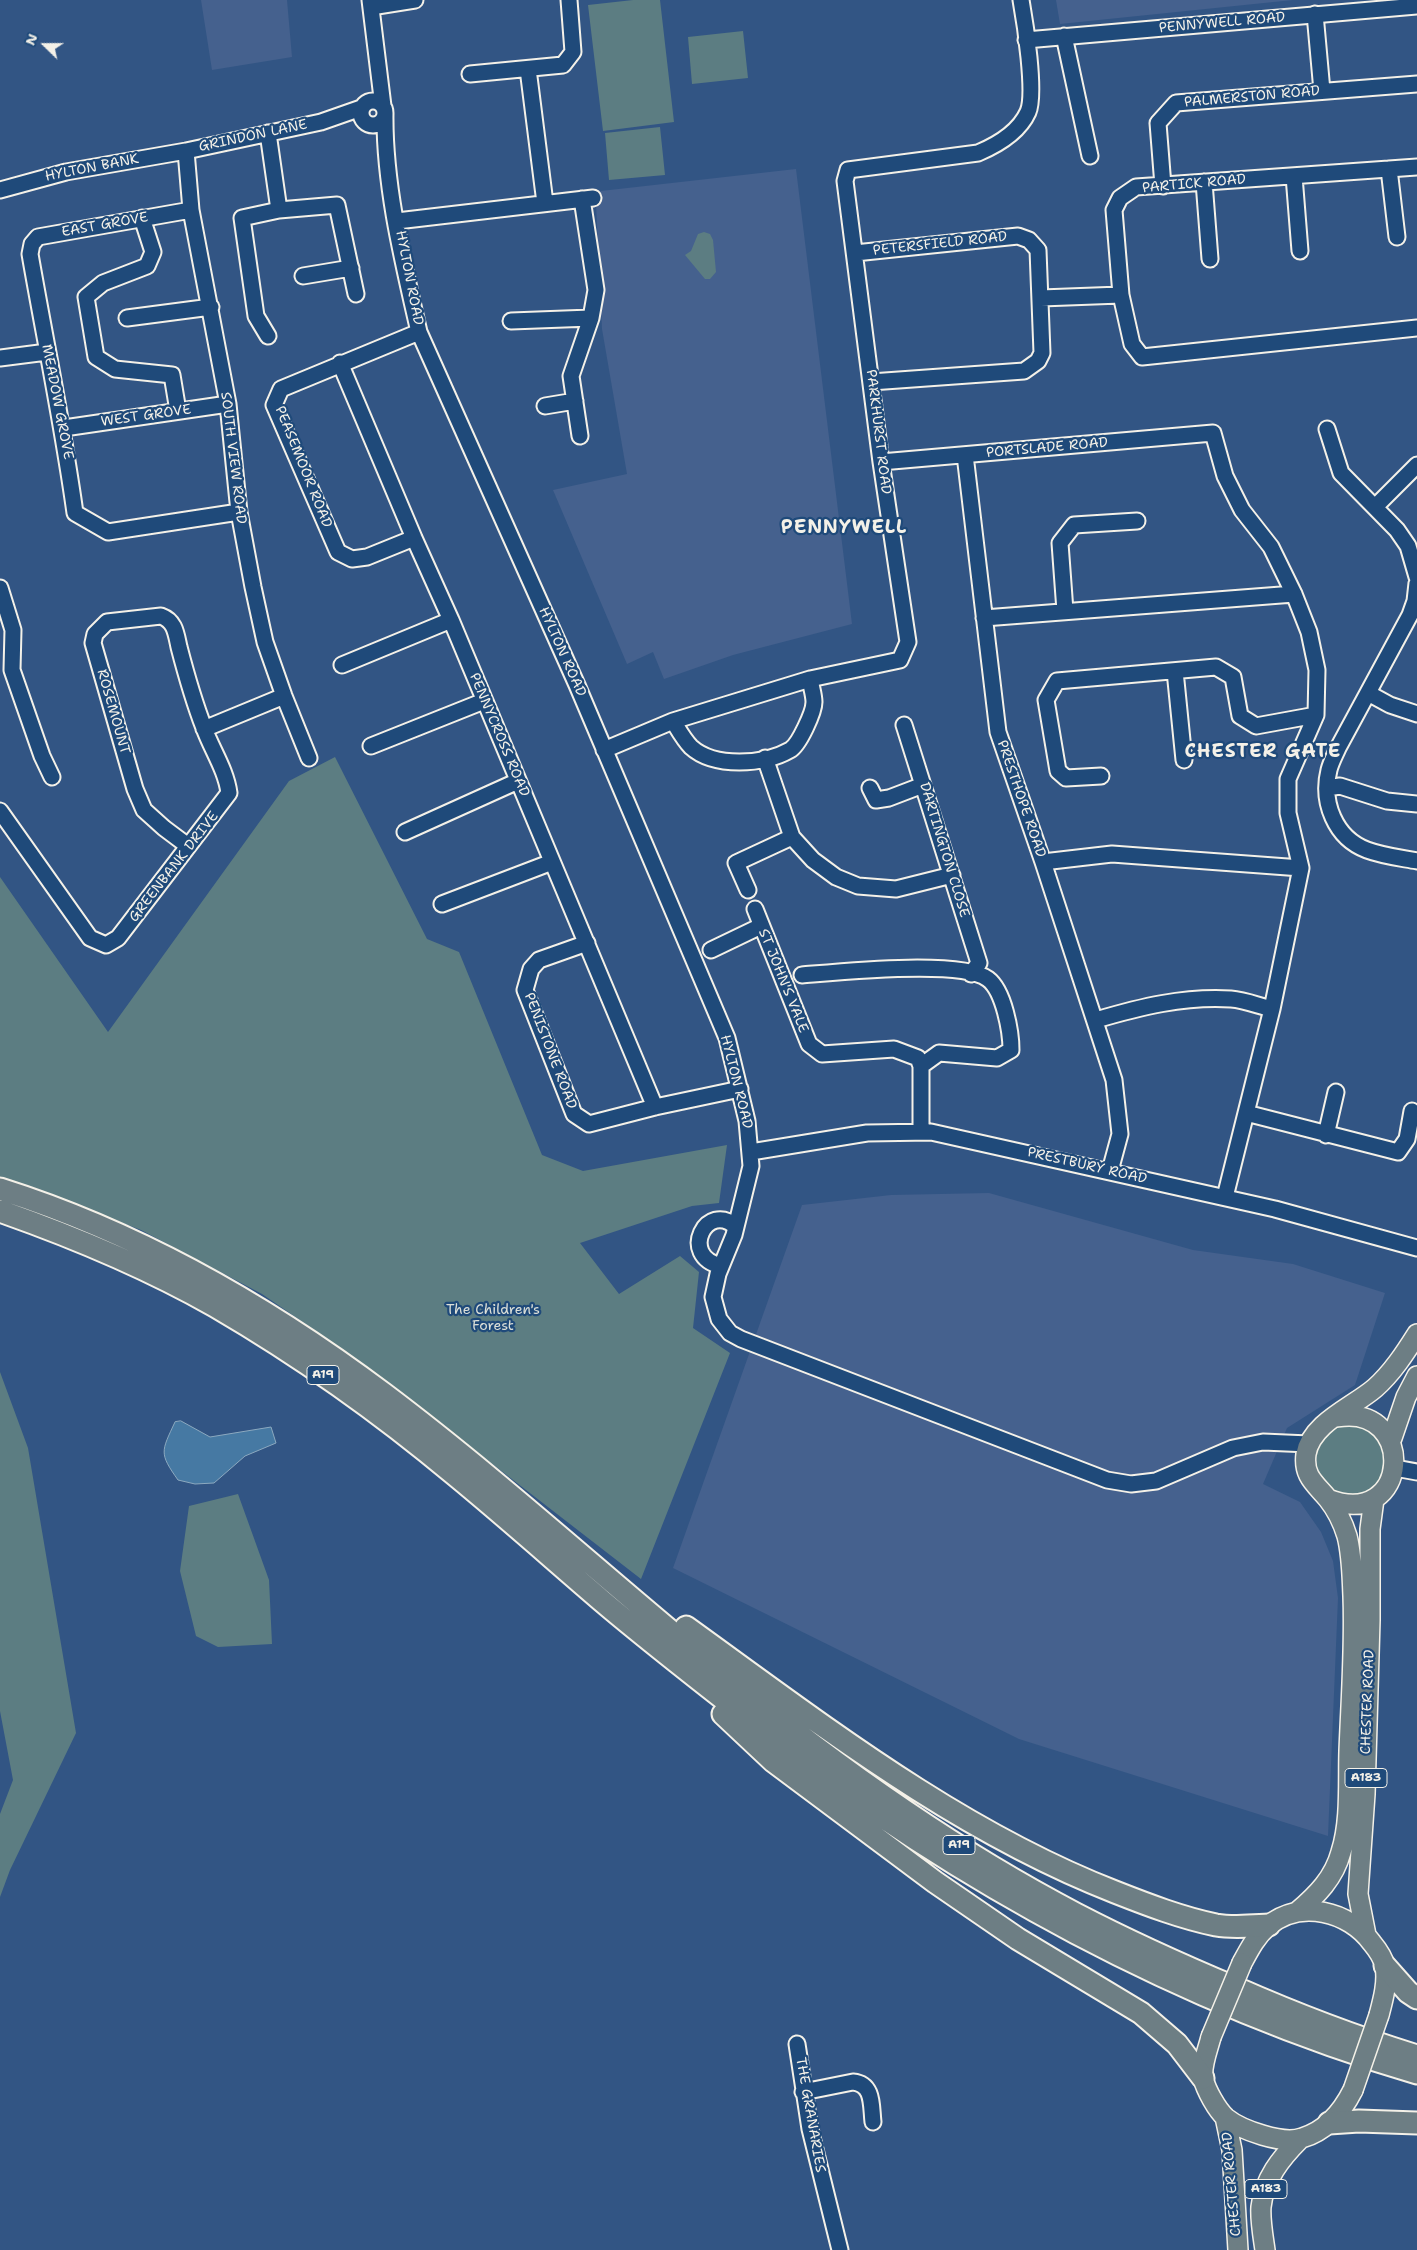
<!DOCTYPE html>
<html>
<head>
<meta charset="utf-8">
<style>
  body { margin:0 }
  #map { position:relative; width:1417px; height:2250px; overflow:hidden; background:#325584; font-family:"Shantell Sans",sans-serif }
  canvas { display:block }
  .north { position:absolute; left:20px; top:20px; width:50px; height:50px; -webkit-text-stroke:4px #1f4a7a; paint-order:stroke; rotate:292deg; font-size:14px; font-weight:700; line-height:20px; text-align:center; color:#f4f1e8 }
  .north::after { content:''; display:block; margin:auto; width:18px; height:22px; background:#f4f1e8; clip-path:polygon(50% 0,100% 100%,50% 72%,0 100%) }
</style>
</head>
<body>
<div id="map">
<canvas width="1417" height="2250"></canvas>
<div class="north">N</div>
</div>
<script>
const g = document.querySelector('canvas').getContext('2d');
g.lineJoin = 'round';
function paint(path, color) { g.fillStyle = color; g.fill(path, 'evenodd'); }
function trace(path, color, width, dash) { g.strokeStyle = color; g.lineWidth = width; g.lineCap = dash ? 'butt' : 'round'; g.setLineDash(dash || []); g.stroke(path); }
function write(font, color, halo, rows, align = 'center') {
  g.font = font + ' "Shantell Sans",sans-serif'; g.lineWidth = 4.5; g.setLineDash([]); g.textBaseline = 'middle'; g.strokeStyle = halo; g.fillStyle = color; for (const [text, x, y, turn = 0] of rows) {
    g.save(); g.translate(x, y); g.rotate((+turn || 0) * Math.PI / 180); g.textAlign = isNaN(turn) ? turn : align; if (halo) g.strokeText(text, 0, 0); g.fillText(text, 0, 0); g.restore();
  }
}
paint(new Path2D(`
  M201,0H287L292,57L212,70Z
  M1056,0H1293L1060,24Z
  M796,169L852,624L733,655L664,679L653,652L627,664L553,490L627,474L602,329L596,203L592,192Z
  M989,1193L1193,1250L1293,1264L1385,1293L1355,1385L1287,1428L1263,1484L1300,1502L1321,1532L1333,1561L1338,1598L1328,1836L1019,1739L673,1568L802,1205L891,1195Z`), '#45618e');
paint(new Path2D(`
  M633,0H660L674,122L603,131L588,5Z
  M743,31L748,78L692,84L688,37Z
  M660,127L665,175L609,180L605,133Z
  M704,232L710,234L713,240L716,272L710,279H705L685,255L691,251L698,234Z
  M335,757L427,939L459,952L542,1155L583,1171L727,1145L719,1203L692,1206L580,1243L619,1294L680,1256L699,1272L693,1328L730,1353L641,1579L358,1360L262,1294L141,1230L26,1186L0,1179V877L108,1032L289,781Z
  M0,1372L28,1448L76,1733L10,1870L0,1897V1814L13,1780L0,1711Z
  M1356,1422L1385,1443L1384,1476C1379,1481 1374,1488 1368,1492C1329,1512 1294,1454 1334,1427C1339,1424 1349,1423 1356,1422Z
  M238,1494L269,1580L272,1644L218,1647L196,1636L180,1571L189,1506Z`), '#5c7d82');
const water = new Path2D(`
  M181,1421L210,1437L271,1427L276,1443L245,1456L214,1483L195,1484L178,1480C159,1453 161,1452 175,1422Z`);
paint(water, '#4679a3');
trace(water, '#8ca9bf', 1);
const minor = new Path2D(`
  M370,0L383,106
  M371,7L415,0
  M1315,14L1322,91
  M1064,36L1090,156
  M1026,40L1417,6
  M528,69L545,203
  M470,74L563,65L573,52L569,0
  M361 113a12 12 0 1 1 24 0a12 12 0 1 1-24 0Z
  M385,113C384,185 403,262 419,332L577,685L727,1038L747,1121L751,1166L734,1235L718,1274L713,1297L719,1319L730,1333L741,1339L1107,1480L1131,1484L1156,1481L1233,1448L1263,1442L1309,1444
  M268,133L279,210
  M186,151L191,210L228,404L239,512L253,587L265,642L284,696L309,758
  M1417,167L1136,187L1120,198L1114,210L1121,295L1132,344L1142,357L1417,328
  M1389,169L1397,237
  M1294,176L1300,251
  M1204,182L1210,259
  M1163,186L1158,123L1176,103L1417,84
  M0,190L66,172L186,151L321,122L361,108
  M191,210L38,237L32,244L30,254C45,340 63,426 75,513L108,532L239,512
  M142,218L153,252L147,266L103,283L86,297L96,357L115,369L172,375L178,411
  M397,221L593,198
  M855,253L1018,236L1029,240L1038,250L1042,353L1038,361L1024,371L871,382
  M303,276L351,268
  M1041,298L1121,295
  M127,318L211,307
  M511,321L591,318
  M268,336L256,316L242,218L279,210L337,205L356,294
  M0,358L47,352
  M340,363L414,538L451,620L655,1107
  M545,406L575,401
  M64,428L228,404
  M1327,429L1341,473L1397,530L1408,546L1417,577
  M580,436L571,376L591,318L596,290L582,199
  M965,455L998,732L1043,862L1114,1080L1120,1134L1110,1171
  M881,462L1213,433L1225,476L1242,510L1271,547L1294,594L1309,632L1317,670L1316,715L1288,779V813L1301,868L1272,1009L1225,1197
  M1375,507L1417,465
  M414,538L367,557L352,559L338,552L274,405L281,389L419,332
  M1417,583L1415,601L1410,615L1338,748C1335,755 1331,762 1329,770C1321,802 1335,838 1367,850C1383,856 1401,858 1417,861
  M0,588L13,630L12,670L42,756L52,777
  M1065,611L1060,543L1074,525L1137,521
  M984,618L1294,594
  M342,665L451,620
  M1175,671L1184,760
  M810,679C811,686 814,695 814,702C814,712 799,745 790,750C764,765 714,768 691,747C684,740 678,729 673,721L810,679L900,660L908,642L881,462L845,181L848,170L978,153C997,145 1019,132 1028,112C1036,94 1025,22 1021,0
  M1368,693L1390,705L1417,714
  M904,725L979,963L971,974
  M204,729L284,696
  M371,746L484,701
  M604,750L673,721
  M765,758L792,837L813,860L836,877L858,886L896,889L952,875
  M1101,776L1066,778L1058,771L1046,700L1057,681L1216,667L1233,677L1240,716L1256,726L1316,715
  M870,788L876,800L889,798L923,785
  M1327,788L1340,786L1387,801L1417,804
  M0,811L90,938L106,945L118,938L229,793C226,770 212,750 204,728C194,702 186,674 179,647C176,633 175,621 161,616L107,622L95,634L93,643L135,789L144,810L164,828L188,846
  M405,832L518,781
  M1043,862L1112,854L1301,868
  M748,890L736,863L792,837
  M442,904L552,862
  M755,909L809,1044L822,1054L894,1049L918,1058L921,1066V1132
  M587,943L539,960L531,969L525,990L574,1114L589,1124L655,1107L740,1089
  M711,950L761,926
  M802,975C838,972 961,959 988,979C1004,991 1011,1032 1011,1050L997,1058L939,1053L921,1066
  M1096,1020C1140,1007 1184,996 1231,999C1245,1000 1259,1006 1272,1009
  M1246,1113L1398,1152L1407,1139L1412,1111
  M1326,1135L1336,1092
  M751,1152L867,1133L931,1132L1275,1209L1417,1248
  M721,1266C678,1256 707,1200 736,1227
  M1395,1468L1417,1472
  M797,2044L810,2129L840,2250
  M803,2092L853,2082C874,2084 871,2106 873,2122`);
const major = new Path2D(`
  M1392,1438L1406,1397L1417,1376
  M1328,1499C1411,1531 1417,1403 1337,1417
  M1297,1912C1317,1895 1334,1878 1341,1852C1351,1821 1348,1783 1349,1751C1351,1699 1355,1647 1353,1596C1352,1576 1352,1555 1347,1536C1343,1523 1336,1509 1328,1499C1316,1484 1303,1477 1306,1454C1311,1423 1353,1407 1375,1388C1392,1373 1405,1353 1417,1334
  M1366,1935L1358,1894L1365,1794L1370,1620V1529L1374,1499
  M1242,1963C1249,1950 1256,1936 1268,1926C1300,1899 1349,1911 1372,1943C1377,1949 1383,1958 1385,1966C1388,1982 1383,2000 1379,2015
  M1211,2037C1208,2049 1201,2066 1203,2078C1206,2090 1217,2110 1226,2118C1241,2130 1283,2145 1302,2138C1326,2131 1342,2112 1353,2090
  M1225,2117L1232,2150L1238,2250
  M1265,2250C1263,2236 1260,2220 1261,2207C1264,2179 1281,2158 1300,2139`);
const highway = new Path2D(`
  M0,1189C139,1233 268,1307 384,1394C501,1482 608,1581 721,1673C831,1763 949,1848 1076,1914C1128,1941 1181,1965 1236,1988C1295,2014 1355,2037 1417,2056
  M0,1211C74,1237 146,1267 215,1306C299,1355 380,1412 455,1475C505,1516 553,1559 602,1601C655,1646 711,1689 766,1732C957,1882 1184,2004 1417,2073
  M686,1627C822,1725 958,1831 1115,1892C1148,1905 1182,1918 1216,1925C1233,1928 1251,1926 1269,1925
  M723,1714L773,1761L935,1882L1018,1939L1141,2013L1177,2044L1203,2078
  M1385,1966L1408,1992L1417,1998
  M1329,2123L1359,2121L1417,2123`);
trace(minor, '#f4f1e8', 19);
trace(major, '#f4f1e8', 22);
trace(highway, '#f4f1e8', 25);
trace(minor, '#1f4a7a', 15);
trace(major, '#6d7e84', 19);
trace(highway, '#6d7e84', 21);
const majorBridge = new Path2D(`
  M1211,2037L1242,1963
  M1353,2090L1379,2015`);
trace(majorBridge, '#f4f1e8', 22, []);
trace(majorBridge, '#6d7e84', 19);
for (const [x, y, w] of [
  [323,1375,32],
  [1366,1778,42],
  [959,1845,32],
  [1266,2189,42]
]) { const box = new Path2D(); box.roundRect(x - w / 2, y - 9.5, w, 19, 4); g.fillStyle = '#1f4a7a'; g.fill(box); trace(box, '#f4f1e8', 1); }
write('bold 12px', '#f4f1e8', null, [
  ["A19",323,1375],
  ["A183",1366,1778],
  ["A19",959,1845],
  ["A183",1266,2189]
]);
write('14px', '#f4f1e8', '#1f4a7a', [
  ["PENNYWELL ROAD",1222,23,-5],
  ["PALMERSTON ROAD",1252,97,-5],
  ["GRINDON LANE",253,136,-12],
  ["HYLTON BANK",92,168,-11],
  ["PARTICK ROAD",1194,184,-5],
  ["EAST GROVE",105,225,-10],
  ["PETERSFIELD ROAD",940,244,-6],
  ["HYLTON ROAD",409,278,79],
  ["MEADOW GROVE",57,402,79],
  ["WEST GROVE",146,416,-8],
  ["PARKHURST ROAD",878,432,83],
  ["PORTSLADE ROAD",1047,448,-5],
  ["SOUTH VIEW ROAD",233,458,83],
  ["PEASEMOOR ROAD",303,467,68],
  ["HYLTON ROAD",562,652,66],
  ["ROSEMOUNT",113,712,74],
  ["PENNYCROSS ROAD",499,735,67],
  ["PRESTHOPE ROAD",1021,799,71],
  ["DARTINGTON CLOSE",944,850,73],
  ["GREENBANK DRIVE",174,867,-52],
  ["ST JOHN'S VALE",783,981,68],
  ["PENISTONE ROAD",550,1051,69],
  ["HYLTON ROAD",736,1082,76],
  ["PRESTBURY ROAD",1087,1166,13],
  ["CHESTER ROAD",1368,1702,-88],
  ["THE GRANARIES",810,2115,80],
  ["CHESTER ROAD",1232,2184,-95]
]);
write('14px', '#dde0d9', '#1f4a7a', [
  ["The Children's",493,1310],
  ["Forest",493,1326]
]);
g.letterSpacing = '1px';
write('bold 19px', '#f4f1e8', '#1f4a7a', [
  ["PENNYWELL",844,528],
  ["CHESTER GATE",1263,752]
]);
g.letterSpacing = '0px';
</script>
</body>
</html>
